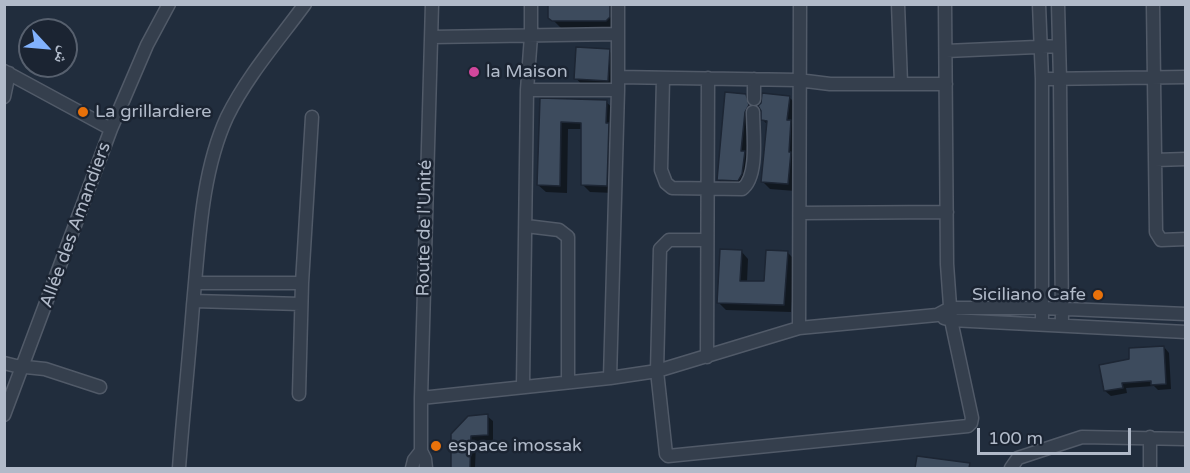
<!DOCTYPE html>
<html>
<head>
<meta charset="utf-8">
<style>
  body { margin:0 }
  #map { position:relative; width:1190px; height:473px; overflow:hidden; background:#212d3d; font-family:"Varela Round","Noto Naskh Arabic",sans-serif }
  canvas { display:block }
  .frame { position:absolute; inset:0; border:6px solid #b1bac9; pointer-events:none }
  .north { position:absolute; left:18px; top:18px; width:60px; height:60px; box-sizing:border-box; background:#1b2432; border:2px solid #57606e; border-radius:50%; rotate:116deg; font-size:16px; font-weight:700; line-height:24px; text-align:center; color:#b1bac9 }
  .north::after { content:''; display:block; margin:auto; width:21px; height:27px; background:#81b2fe; clip-path:polygon(50% 0,100% 100%,50% 72%,0 100%) }
  .scale { position:absolute; left:977px; top:428px; width:154px; height:27px; box-sizing:border-box; border:3px solid #b1bac9; border-top:0; padding-left:8px; font-size:18px; line-height:21px; white-space:nowrap; color:#b1bac9; -webkit-text-stroke:4px #1b2432; paint-order:stroke }
</style>
</head>
<body>
<div id="map">
<canvas width="1190" height="473"></canvas>
<div class="frame"></div>
<div class="north">ش</div>
<div class="scale">100 m</div>
</div>
<script>
const g = document.querySelector('canvas').getContext('2d');
g.lineJoin = 'round';
function paint(path, color) { g.fillStyle = color; g.fill(path, 'evenodd'); }
function trace(path, color, width, dash) { g.strokeStyle = color; g.lineWidth = width; g.lineCap = dash ? 'butt' : 'round'; g.setLineDash(dash || []); g.stroke(path); }
function write(font, color, halo, rows, align = 'center') {
  g.font = font + ' "Varela Round",sans-serif'; g.lineWidth = 5; g.setLineDash([]); g.textBaseline = 'middle'; g.strokeStyle = halo; g.fillStyle = color; for (const [text, x, y, turn = 0] of rows) {
    g.save(); g.translate(x, y); g.rotate((+turn || 0) * Math.PI / 180); g.textAlign = isNaN(turn) ? turn : align; if (halo) g.strokeText(text, 0, 0); g.fillText(text, 0, 0); g.restore();
  }
}
paint(new Path2D(`
  M549,4H617L614,28H561L550,17Z
  M609,51L615,56L613,85L581,84L576,78Z
  M745,96L753,103L755,113L749,182L726,187L718,180Z
  M789,97L797,105L795,191L770,189L762,181L768,125L763,120Z
  M542,100L606,102L614,109V193L590,192L582,184L583,129H568L567,193L546,192L538,185Z
  M741,251L748,259L747,282L766,283L787,252L795,260L791,312L726,310L719,303Z
  M1164,347L1169,353L1171,389L1158,390L1154,386L1126,388L1127,393L1111,396L1105,391L1131,360Z
  M487,416L493,421V440L476,441L475,468H453L452,435Z
  M918,458L954,463L960,468H917Z`), '#0007');
const building = new Path2D(`
  M548,4H610V17L606,21H552L548,18Z
  M576,47L610,49L608,81L574,79Z
  M725,92L746,94L749,105L745,112L741,151H745L742,174L738,181L717,180Z
  M762,93L790,96L787,120H791L789,152H791L788,184L761,182L767,121L761,120V111L758,106L761,103Z
  M540,98L607,100L606,123H609L607,186L581,185V123L561,122L560,186L537,185Z
  M720,249L742,250L740,281H764L766,250L788,251L784,305L717,303Z
  M1164,346L1166,384L1151,385V381L1122,383L1123,388L1104,391L1099,365L1129,359V348Z
  M488,414V435L471,436L470,468H451V434L468,416Z
  M917,456L970,463L969,468H915Z`);
paint(building, '#3d4b5d');
trace(building, '#1d2634', 1.5);
const minor = new Path2D(`
  M898,4L901,83
  M1039,4L1042,79V324
  M1058,4L1060,80L1062,325
  M1153,4L1156,232L1161,240L1186,239
  M432,37L618,34
  M946,51L1059,46
  M4,71L111,129
  M618,77L798,80L830,84H946
  M663,78L661,170L666,183L672,188L742,189C759,177 753,132 753,112
  M1042,79L1186,77
  M527,90H618
  M4,97L9,73
  M754,99V79
  M1155,160L1186,159
  M800,213L947,212
  M526,226L559,230L568,237V382
  M707,240H669L660,249L657,371L666,454L668,456L968,426L971,423L972,418L951,320L947,264L945,4
  M195,283H302
  M194,301L301,304
  M944,318L951,320L1186,332
  M799,328L800,4
  M707,357L708,78
  M4,363L16,366L45,369L100,387
  M610,378L618,90V4
  M523,386L527,90L531,36V4
  M299,394L302,283L312,117
  M421,398L610,378L657,371L799,328L937,315L950,308H1043L1186,314
  M4,415L111,129L147,45L169,4
  M179,468C183,414 189,359 193,305C199,244 201,173 227,117C247,76 278,41 305,4
  M412,468L414,460L421,451
  M426,468L425,459L421,451V398L432,4
  M1011,468L1018,458L1082,437L1186,439
  M1150,468V437`);
trace(minor, '#515a68', 15);
trace(minor, '#353f4d', 12);
for (const [x, y, r, color] of [
  [474,72,6,"#d1479c"],
  [83,112,6,"#e8710a"],
  [1098,295,6,"#e8710a"],
  [436,446,6,"#e8710a"]
]) { const dot = new Path2D(); dot.arc(x, y, r, 0, 2 * Math.PI); g.fillStyle = color; g.fill(dot); trace(dot, '#1b2432', 2); }
write('18px', '#b1bac9', '#1b2432', [
  ["la Maison",486,72],
  ["La grillardiere",95,112],
  ["Siciliano Cafe",1086,295,"right"],
  ["espace imossak",448,446]
], 'left');
write('18px', '#b1bac9', '#1b2432', [
  ["Allée des Amandiers",76,225,-70],
  ["Route de l'Unité",425,228,-89]
]);
</script>
</body>
</html>
